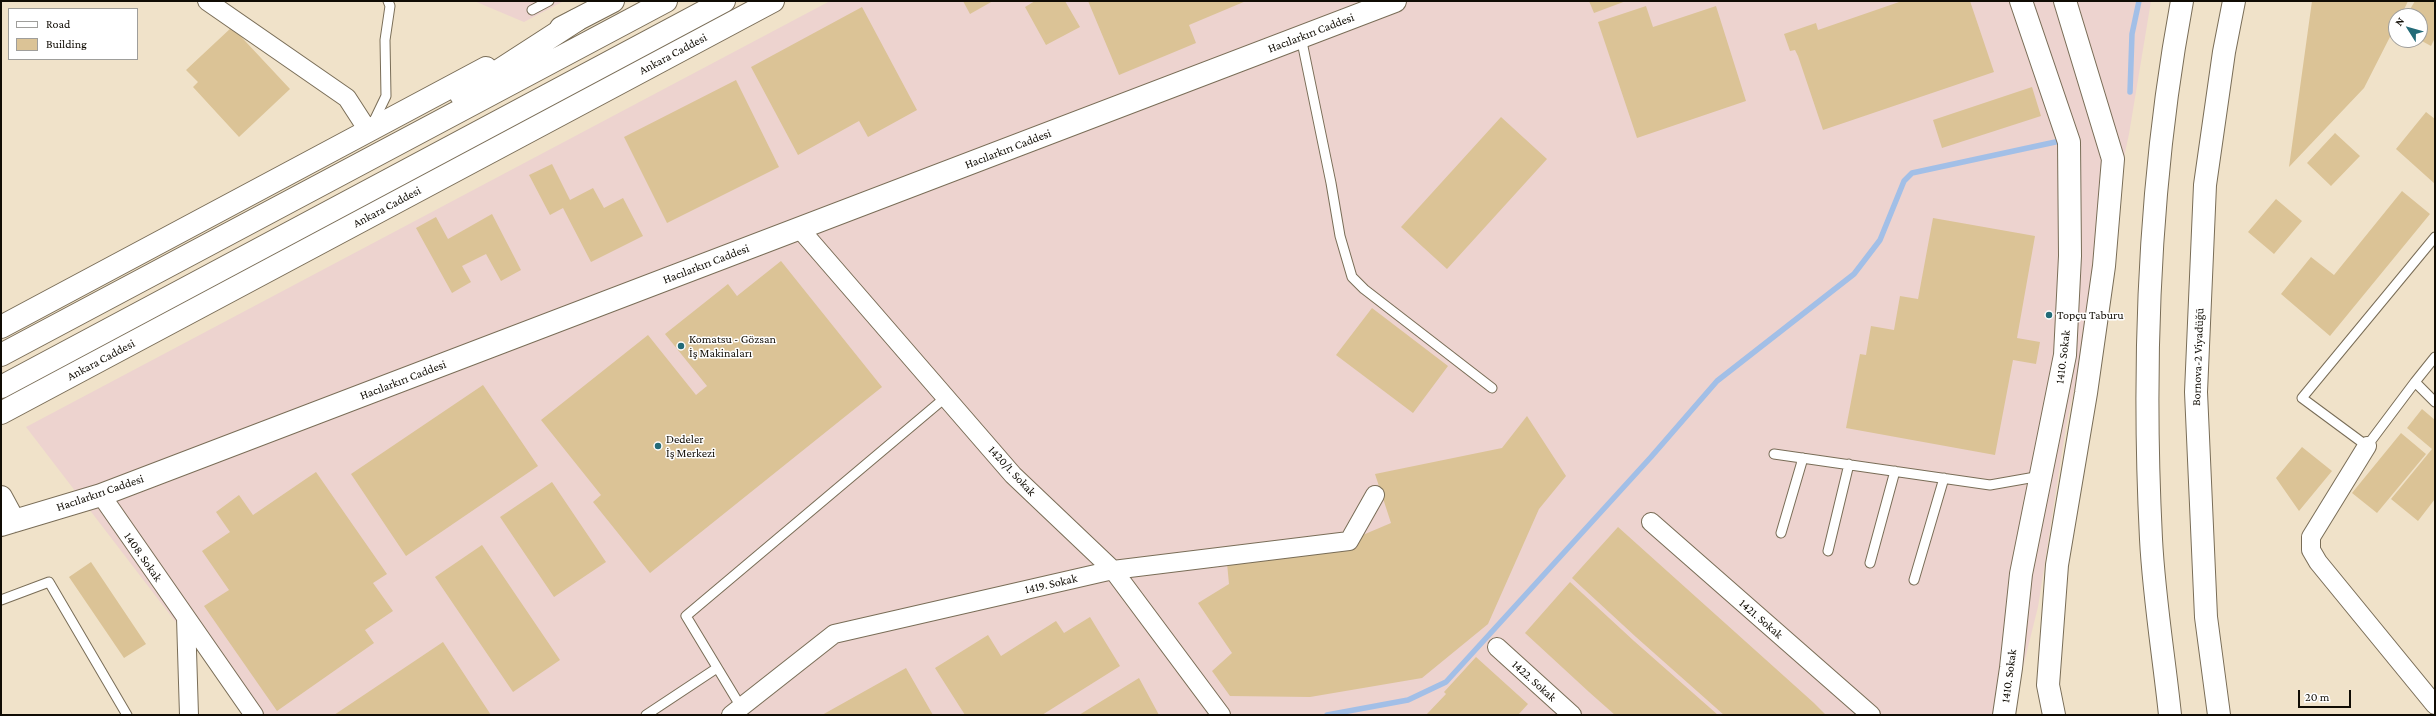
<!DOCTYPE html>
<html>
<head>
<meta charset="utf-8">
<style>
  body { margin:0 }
  #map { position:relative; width:2436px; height:716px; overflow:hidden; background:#f0e2c9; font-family:"Crimson Pro",serif }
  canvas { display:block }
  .frame { position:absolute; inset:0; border:2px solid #100c04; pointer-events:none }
  .legend { position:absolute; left:8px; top:8px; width:130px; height:52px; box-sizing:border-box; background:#fff; border:1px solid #9f9e9b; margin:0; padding:5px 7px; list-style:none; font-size:12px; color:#100c04 }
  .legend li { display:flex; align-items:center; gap:8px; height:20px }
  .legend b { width:20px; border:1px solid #9f9e9b }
  .north { position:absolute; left:2388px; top:8px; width:40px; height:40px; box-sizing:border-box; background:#fff; border:1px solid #9f9e9b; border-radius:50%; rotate:307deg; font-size:11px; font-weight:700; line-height:16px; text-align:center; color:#100c04 }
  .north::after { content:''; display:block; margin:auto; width:14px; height:18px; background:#236b78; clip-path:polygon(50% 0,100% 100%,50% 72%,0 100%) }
  .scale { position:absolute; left:2298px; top:690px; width:53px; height:18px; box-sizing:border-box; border:2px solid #100c04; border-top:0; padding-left:5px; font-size:12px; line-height:14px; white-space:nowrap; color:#100c04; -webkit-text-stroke:3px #fff; paint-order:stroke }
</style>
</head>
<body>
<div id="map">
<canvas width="2436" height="716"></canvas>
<div class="frame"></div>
<ul class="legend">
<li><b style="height:5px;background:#fff"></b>Road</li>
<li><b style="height:11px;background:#dbc396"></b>Building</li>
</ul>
<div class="north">N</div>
<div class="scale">20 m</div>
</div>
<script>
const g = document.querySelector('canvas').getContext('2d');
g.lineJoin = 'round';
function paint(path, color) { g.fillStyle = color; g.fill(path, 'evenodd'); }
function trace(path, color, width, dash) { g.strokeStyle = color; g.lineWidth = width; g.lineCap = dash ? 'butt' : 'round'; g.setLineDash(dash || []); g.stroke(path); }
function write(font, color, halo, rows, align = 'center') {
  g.font = font + ' "Crimson Pro",serif'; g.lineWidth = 3; g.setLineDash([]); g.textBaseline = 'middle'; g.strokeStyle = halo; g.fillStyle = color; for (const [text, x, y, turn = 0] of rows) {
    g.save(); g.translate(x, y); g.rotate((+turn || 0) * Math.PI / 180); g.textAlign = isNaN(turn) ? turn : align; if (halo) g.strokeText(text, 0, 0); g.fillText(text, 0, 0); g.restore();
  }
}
paint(new Path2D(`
  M474,1H564L524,22Z
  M830,1H2151L2129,134L2066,427L2038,607L2011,715H247L26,427Z`), '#edd3cf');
trace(new Path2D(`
  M2130,92L2132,34L2139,1
  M1327,715L1408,700L1446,682L1651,457L1717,381L1854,274L1880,240L1904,181L1912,173L2060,141`), '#a2bfe7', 5.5);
paint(new Path2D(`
  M963,1H993L970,14Z
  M1035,1H1065L1080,27L1046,45L1025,7Z
  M1088,1H1246L1189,25L1196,43L1119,75Z
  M1589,1H1626L1594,13Z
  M1902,1H1970L1994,72L1823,130L1798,56L1795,50L1790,51L1784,34L1816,23L1818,30Z
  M2312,1H2408L2401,16H2396V25L2364,88L2289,167Z
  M2415,1H2435V38L2431,46L2420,40V16H2406Z
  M1646,6L1653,27L1716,6L1746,101L1637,138L1598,22Z
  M862,7L917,110L868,137L859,121L798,155L751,67Z
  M232,27L290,89L239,137L193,87L198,82L186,70Z
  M736,80L779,167L667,223L624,137Z
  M2032,87L2041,116L1942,148L1933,120Z
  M2426,112L2435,119V184L2396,149Z
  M1501,117L1547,159L1447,269L1401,227Z
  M2335,133L2360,156L2331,186L2307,163Z
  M552,164L570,200L593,188L604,208L623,198L643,236L591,262L563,208L550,215L529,175Z
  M2402,191L2430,214L2330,336L2281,294L2311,257L2334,275Z
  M2276,199L2302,221L2274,254L2248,232Z
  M492,214L521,270L501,281L486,254L462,266L471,282L452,293L416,228L436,217L448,239Z
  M1933,218L2035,236L2017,338L2040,342L2036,364L2013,360L1995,455L1846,428L1860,354L1866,355L1871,326L1894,330L1900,296L1918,299Z
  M781,261L882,387L650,573L593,502L601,495L541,420L648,335L696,395L707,386L665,334L728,284L737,296Z
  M1372,308L1448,366L1413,413L1336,355Z
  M483,385L538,466L406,556L351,474Z
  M2422,409L2435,420V499L2418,521L2391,499L2432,449L2407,428Z
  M1527,416L1566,476L1539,509L1488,624L1422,678L1310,697L1230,696L1212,671L1232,653L1198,603L1229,584L1227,563L1357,548L1358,537L1391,523L1375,474L1502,448Z
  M2401,433L2426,454L2377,513L2352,493Z
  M2302,447L2332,471L2299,511L2276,478Z
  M316,472L387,574L373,583L393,611L365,630L374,643L277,711L204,606L229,590L202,551L230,532L216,512L239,495L253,515Z
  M552,482L606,562L554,597L500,517Z
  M1618,527L1814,703L1826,715H1724L1636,637L1572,578Z
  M482,545L560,660L513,692L435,577Z
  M91,562L146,644L124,658L69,577Z
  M1570,582L1634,641L1718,715H1615L1589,692L1525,633Z
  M1090,617L1120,666L1042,715H965L935,668L988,635L1001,656L1056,621L1064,633Z
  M443,642L491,715H334Z
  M1476,657L1528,704L1518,715H1426L1446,694L1444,692Z
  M906,668L933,715H822Z
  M1139,678L1159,715H1079Z`), '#dbc396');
const lane = new Path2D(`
  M532,10L549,1
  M1301,37L1331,183L1340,236L1352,277L1364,289L1492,388
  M373,123L386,96L385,40L390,6L388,1
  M2435,237L2302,398L2367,446L2415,382L2435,402
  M2415,382L2435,357
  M1774,454L1990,485L2041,476
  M1781,533L1803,458
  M1828,551L1849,464
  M1870,563L1895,471
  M1914,580L1944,478
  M1,600L49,582L127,715
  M741,707L686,616L946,397
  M646,715L717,668`);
const street = new Path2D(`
  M207,1L347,98L369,132
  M799,228L1013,475L1113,570L1221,715
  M2367,446L2311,537V550L2318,562L2435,705
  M101,495L254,715
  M1651,522L1871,715
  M186,618L189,715
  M1497,647L1572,715
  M731,715L834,634L1113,570L1349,541L1375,495`);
const secondary = new Path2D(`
  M561,28L613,1
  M1,327L486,68
  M1,413L773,1
  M1,497L14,521
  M1,525L101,495L1395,1
  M2004,715L2011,668L2021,574L2065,355L2070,256L2069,142L2021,1
  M2054,715L2048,685L2057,565L2086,393L2104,266L2113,159L2065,1`);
const highway = new Path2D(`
  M461,95L577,20
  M1,355L666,1
  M1,387L724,1
  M2170,715C2164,657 2154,598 2151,539C2142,360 2149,178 2182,1
  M2219,715L2206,617L2196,392L2205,185L2224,52L2234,1`);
trace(lane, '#796d57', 11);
trace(street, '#796d57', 20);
trace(secondary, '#796d57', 24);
trace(highway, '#796d57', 24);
trace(lane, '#fff', 9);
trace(street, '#fff', 18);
trace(secondary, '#fff', 22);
trace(highway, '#fff', 22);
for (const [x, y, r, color] of [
  [2049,315,4,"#236b78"],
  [681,346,4,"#236b78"],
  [658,446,4,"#236b78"]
]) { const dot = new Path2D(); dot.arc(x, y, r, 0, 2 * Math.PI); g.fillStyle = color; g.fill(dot); trace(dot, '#fff', 1.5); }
write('12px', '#100c04', '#fff', [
  ["Hacılarkırı Caddesi",1311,33,-21],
  ["Ankara Caddesi",673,54,-28],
  ["Hacılarkırı Caddesi",1008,149,-21],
  ["Ankara Caddesi",387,207,-28],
  ["Hacılarkırı Caddesi",706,264,-21],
  ["1410. Sokak",2063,357,-83],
  ["Bornova-2 Viyadüğü",2198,357,-88],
  ["Ankara Caddesi",101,360,-28],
  ["Hacılarkırı Caddesi",403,380,-21],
  ["1420/1. Sokak",1012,471,47],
  ["Hacılarkırı Caddesi",100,493,-19],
  ["1408. Sokak",143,557,55],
  ["1419. Sokak",1051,584,-13],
  ["1421. Sokak",1761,619,41],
  ["1410. Sokak",2009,676,-82],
  ["1422. Sokak",1534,681,42]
]);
write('12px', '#100c04', '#fff', [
  ["Topçu Taburu",2057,315],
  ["Komatsu - Gözsan",689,339],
  ["İş Makinaları",689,353],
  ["Dedeler",666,439],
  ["İş Merkezi",666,453]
], 'left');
</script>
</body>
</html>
